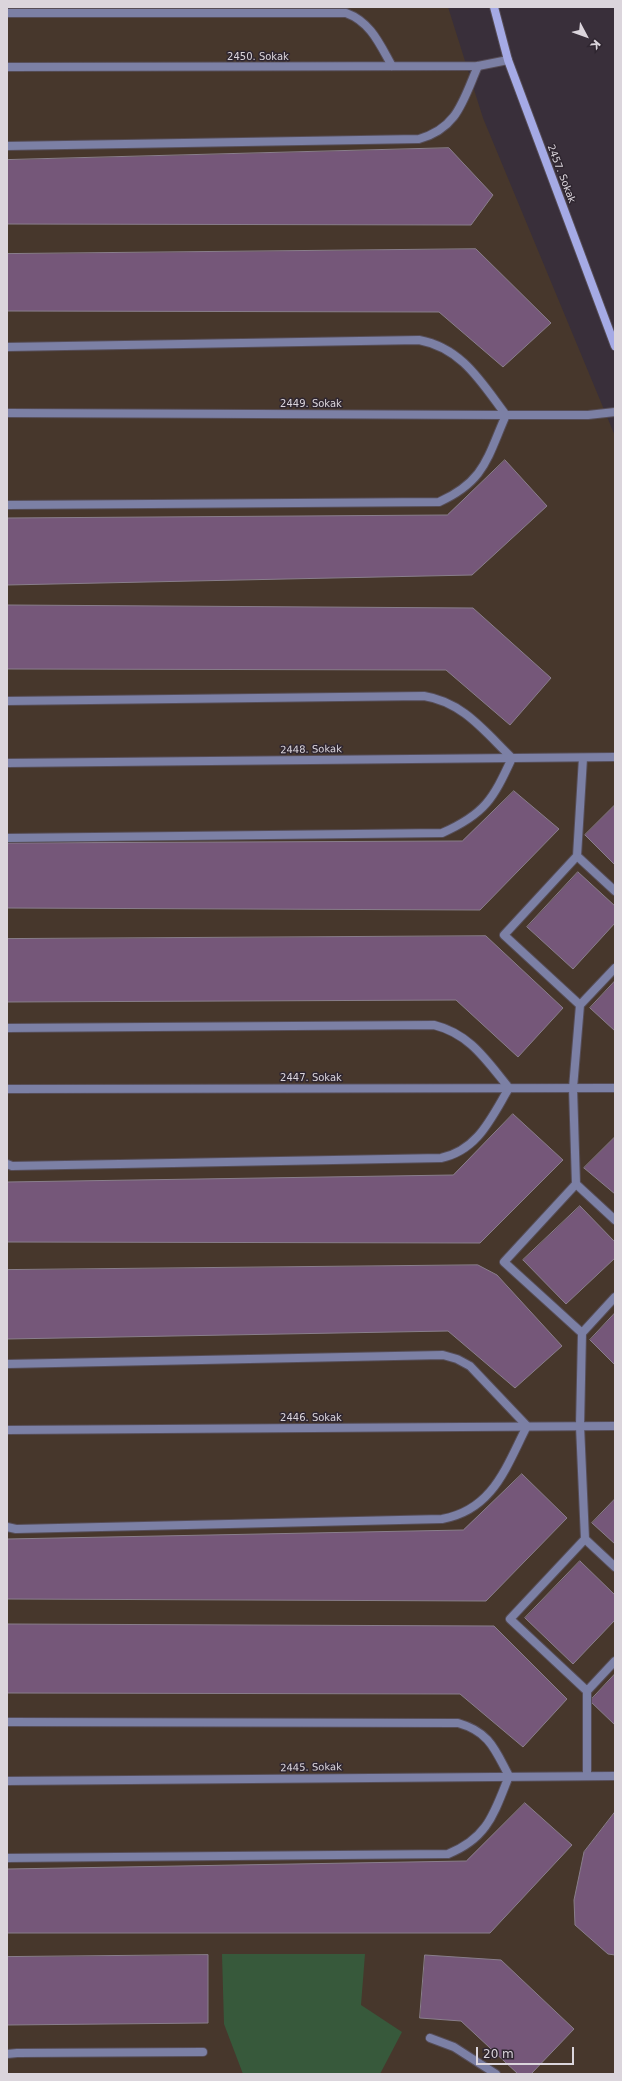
<!DOCTYPE html>
<html>
<head>
<meta charset="utf-8">
<style>
  body { margin:0 }
  #map { position:relative; width:622px; height:2081px; overflow:hidden; background:#392f3a; font-family:"DejaVu Sans",sans-serif }
  canvas { display:block }
  .frame { position:absolute; inset:0; border:8px solid #dbd5dc; pointer-events:none }
  .north { position:absolute; left:566px; top:16px; width:40px; height:40px; -webkit-text-stroke:3px #2f2630; paint-order:stroke; rotate:131deg; font-size:11px; font-weight:700; line-height:16px; text-align:center; color:#dbd5dc }
  .north::after { content:''; display:block; margin:auto; width:14px; height:18px; background:#dbd5dc; clip-path:polygon(50% 0,100% 100%,50% 72%,0 100%) }
  .scale { position:absolute; left:476px; top:2047px; width:98px; height:18px; box-sizing:border-box; border:2px solid #dbd5dc; border-top:0; padding-left:5px; font-size:12px; line-height:14px; white-space:nowrap; color:#dbd5dc; -webkit-text-stroke:3px #2f2630; paint-order:stroke }
</style>
</head>
<body>
<div id="map">
<canvas width="622" height="2081"></canvas>
<div class="frame"></div>
<div class="north">K</div>
<div class="scale">20 m</div>
</div>
<script>
const g = document.querySelector('canvas').getContext('2d');
g.lineJoin = 'round';
function paint(path, color) { g.fillStyle = color; g.fill(path, 'evenodd'); }
function trace(path, color, width, dash) { g.strokeStyle = color; g.lineWidth = width; g.lineCap = dash ? 'butt' : 'round'; g.setLineDash(dash || []); g.stroke(path); }
function write(font, color, halo, rows, align = 'center') {
  g.font = font + ' "DejaVu Sans",sans-serif'; g.lineWidth = 3; g.setLineDash([]); g.textBaseline = 'middle'; g.strokeStyle = halo; g.fillStyle = color; for (const [text, x, y, turn = 0] of rows) {
    g.save(); g.translate(x, y); g.rotate((+turn || 0) * Math.PI / 180); g.textAlign = isNaN(turn) ? turn : align; if (halo) g.strokeText(text, 0, 0); g.fillText(text, 0, 0); g.restore();
  }
}
paint(new Path2D(`
  M7,7H448L483,118L615,436V2074H7Z`), '#47372c');
paint(new Path2D(`
  M222,1954H365L361,2005L402,2032L380,2074H243L224,2024Z`), '#37593b');
const building = new Path2D(`
  M449,148L493,195L471,225L7,224V160Z
  M476,249L551,323L503,367L439,312L7,311V254Z
  M505,460L547,506L472,575L7,585V518L447,515Z
  M7,605L473,608L551,678L510,725L446,670L7,669Z
  M514,791L559,829L480,910L7,908V843L462,841Z
  M615,805V865L585,835Z
  M578,872L615,906V923L573,969L527,927Z
  M486,936L563,1008L518,1057L456,1000L7,1002V939Z
  M615,981V1031L590,1008Z
  M513,1114L563,1160L480,1243L7,1242V1182L453,1175Z
  M615,1137V1194L584,1168Z
  M580,1206L615,1242V1258L566,1304L523,1260Z
  M478,1265L497,1275L562,1346L515,1388L448,1331L7,1339V1270Z
  M615,1313V1365L590,1340Z
  M522,1474L567,1518L486,1601L7,1599V1539L463,1530Z
  M615,1499V1544L592,1523Z
  M580,1561L615,1595V1620L573,1664L525,1618Z
  M7,1624L494,1626L567,1699L523,1747L460,1694L7,1693Z
  M615,1674V1725L590,1701Z
  M525,1803L572,1845L490,1933H7V1869L466,1861Z
  M615,1812V1955L608,1954L575,1925L574,1900L584,1852Z
  M208,1955V2023L7,2025V1957Z
  M425,1955L501,1960L574,2029L531,2074H518L461,2021L420,2018Z`);
paint(building, '#755779');
trace(building, '#897e8b', 1);
const lane = new Path2D(`
  M7,13H346C371,22 380,45 392,66
  M7,146L419,139C458,128 463,100 478,66
  M7,347L419,340C462,348 481,382 506,415C487,458 485,481 439,502L7,505
  M7,701L424,696C463,702 485,732 512,758C493,799 485,814 442,833L7,838
  M577,856L615,891
  M580,1005L504,935L577,856L583,758
  M7,1028L434,1025C470,1034 486,1060 509,1088C491,1118 478,1150 441,1158L12,1166L7,1164
  M576,1184L615,1220
  M615,1297L582,1333L580,1426L585,1539L615,1567
  M582,1333L504,1262L576,1184L573,1088L580,1005L615,968
  M7,1364L443,1355L457,1359L470,1366L527,1426C506,1467 493,1510 442,1519L16,1529L7,1527
  M585,1539L510,1619L587,1691
  M7,1722L458,1723C490,1732 495,1750 509,1776C494,1813 488,1838 448,1854L7,1858
  M587,1776V1691L615,1661
  M430,2038L454,2047L496,2074
  M7,2054L17,2053L203,2052`);
const street = new Path2D(`
  M7,67L478,66L508,60
  M7,413L506,415H588L615,412
  M7,763L615,757
  M7,1089L615,1088
  M7,1430L615,1426
  M7,1781L615,1776`);
const secondary = new Path2D(`
  M494,7L508,60L615,346`);
trace(lane, '#564d57', 10);
trace(street, '#564d57', 10);
trace(secondary, '#564d57', 10);
trace(lane, '#7c80a5', 8);
trace(street, '#7c80a5', 8);
trace(secondary, '#a5aae5', 8);
write('10px', '#dbd5dc', '#2f2630', [
  ["2450. Sokak",258,57],
  ["2457. Sokak",561,174,69],
  ["2449. Sokak",311,404],
  ["2448. Sokak",311,750,-1],
  ["2447. Sokak",311,1078],
  ["2446. Sokak",311,1418],
  ["2445. Sokak",311,1768,-1]
]);
</script>
</body>
</html>
